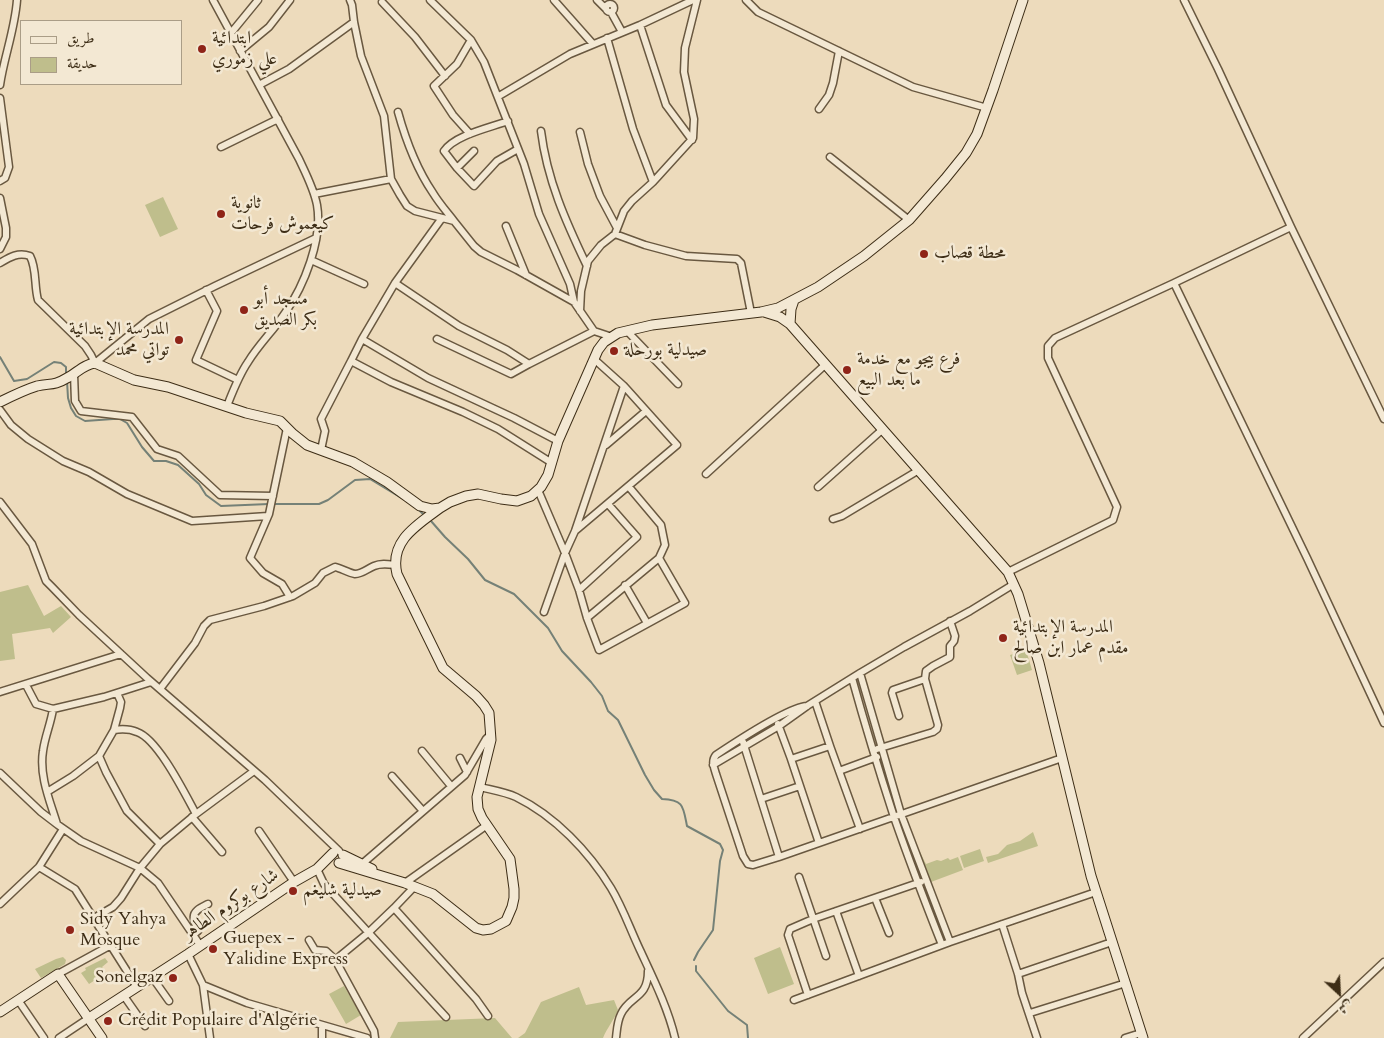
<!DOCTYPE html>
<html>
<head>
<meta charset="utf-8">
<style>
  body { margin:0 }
  #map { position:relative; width:1384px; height:1038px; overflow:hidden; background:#eddbbc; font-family:Cardo,Amiri,serif }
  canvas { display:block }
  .legend { position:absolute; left:20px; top:20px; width:162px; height:65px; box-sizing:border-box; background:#f3e8d3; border:1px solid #aa9d87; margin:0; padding:6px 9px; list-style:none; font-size:15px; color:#3d2d16 }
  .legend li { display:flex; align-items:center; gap:10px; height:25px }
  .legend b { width:25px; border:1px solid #aa9d87 }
  .north { position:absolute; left:1314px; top:968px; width:50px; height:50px; -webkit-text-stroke:4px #f3e8d3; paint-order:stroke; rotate:155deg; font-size:14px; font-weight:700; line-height:20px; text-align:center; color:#3d2d16 }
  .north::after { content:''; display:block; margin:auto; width:18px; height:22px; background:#3d2d16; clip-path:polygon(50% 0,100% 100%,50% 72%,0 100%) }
</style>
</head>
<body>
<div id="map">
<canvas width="1384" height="1038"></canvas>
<ul class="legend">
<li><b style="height:6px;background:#f3e8d3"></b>طريق</li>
<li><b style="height:14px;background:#bfbe8c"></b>حديقة</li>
</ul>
<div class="north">ش</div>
</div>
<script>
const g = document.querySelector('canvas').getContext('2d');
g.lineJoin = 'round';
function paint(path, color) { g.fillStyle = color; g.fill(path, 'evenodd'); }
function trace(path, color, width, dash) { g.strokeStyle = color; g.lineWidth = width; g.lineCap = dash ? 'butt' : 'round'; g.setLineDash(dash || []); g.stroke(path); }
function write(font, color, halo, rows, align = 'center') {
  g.font = font + ' Cardo,Amiri,serif'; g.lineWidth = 5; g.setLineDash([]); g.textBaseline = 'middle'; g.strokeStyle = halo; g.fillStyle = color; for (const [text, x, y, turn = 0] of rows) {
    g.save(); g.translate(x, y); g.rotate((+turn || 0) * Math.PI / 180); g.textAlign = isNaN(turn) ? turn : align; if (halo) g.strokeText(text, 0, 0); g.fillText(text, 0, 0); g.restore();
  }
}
paint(new Path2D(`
  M163,197L178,229L160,237L145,205Z
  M28,585L44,616L61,606L71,617L53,633L50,628L12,634L15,659L0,661V592Z
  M1026,650L1032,670L1017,675L1010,655Z
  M1033,832L1038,846L988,863L986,857L998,854L1007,845L1020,841Z
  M980,849L984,861L964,868L960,856Z
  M919,852H920L926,864L937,860L941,861L948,858L950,860L958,857L963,870L931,882Z
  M780,947L794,984L768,994L754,958Z
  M63,957L66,960L65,964L41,978L35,969L56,959Z
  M105,958L108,962L102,967L106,973L89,984L81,973L86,970L85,968Z
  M344,986L361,1015L346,1024L329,994Z
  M579,987L586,1005L614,1000L618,1010C614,1020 607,1028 603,1038H518L525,1033L541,1002Z
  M495,1018L512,1038H390L398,1022Z`), '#bfbe8c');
trace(new Path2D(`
  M0,357L14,381L27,379L54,362L61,363L66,367V374
  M67,381L68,398L71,408L76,416L85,421L113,419H120L127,423L142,447L154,461H166L178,465L199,484L206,495L221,506L269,504
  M274,504H319L328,500L355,480L370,479L408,502
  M418,509L423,514
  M431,521L445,537L468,559L485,580L514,594L548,628L562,651L591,682L602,696L608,711L618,720L645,775L654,790L662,799C684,800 683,806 687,826L720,844L723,850L720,861L713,930L698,952L694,960
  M696,966V971L728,1011L747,1025L748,1038`), '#758177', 2);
const street = new Path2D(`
  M213,0L299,159C306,174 314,189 317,205C323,239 304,286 285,313C274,330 259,344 248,362C239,375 233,391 227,406
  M350,0L352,5L354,22L361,56L384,116L391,179
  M430,0L471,40L484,62L524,164L539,214L570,284L574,302
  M554,0L593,44
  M597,0L606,9
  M746,0L758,12L913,87L987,108
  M1184,0L1218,69L1291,227L1384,419
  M382,2L415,37L445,76
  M606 8a4 4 0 1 1 8 0a4 4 0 1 1-8 0Z
  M611,12L622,32
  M640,25L666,105L692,140
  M231,33L258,0
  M607,38L633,129L653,182
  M240,51L269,27L290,0
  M0,85C4,57 15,29 17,0
  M259,85L289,69L354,22
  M499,96L570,54L640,25L693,0
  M0,98L9,167L5,178L0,181
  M819,109L829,95L833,83L839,51
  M398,112C406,141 416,168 433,193C439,203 447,212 454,221
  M508,121C489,128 455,135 444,151L457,168L474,186L497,161L518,149
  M541,131C547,180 566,222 587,266
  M580,132L588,164L600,196L617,228
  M470,134L453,115L434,86L457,64L471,40
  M221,147L278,119
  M830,157L909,220
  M457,168L474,151
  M314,194L391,179L400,195L407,206L415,211L454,221L474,246L481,252L517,270L574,302L594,331L612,337
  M0,198L6,228V237L0,249
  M506,226L526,275
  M615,234L645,245L686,256L737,259L741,263L751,313
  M311,260L364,284
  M0,263C10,257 18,252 30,256C37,269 34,286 38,300L85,346L91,355L95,363L149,319L215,286L316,238
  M395,283L459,326L507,350L529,364L594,331
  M1174,283L1291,227
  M206,290L217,311L196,360L238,380
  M580,311L581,291L588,261L601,245L615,234L624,211L632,201L653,182L693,138L694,119L684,72L685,48L697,0
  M627,331L678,384
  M362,339L395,283L442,218
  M437,339L511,374L529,364
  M351,361L362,339L428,378L514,418L558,441
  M74,374L75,401L81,411L132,417L157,449L178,456L220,495L273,496
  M0,410L11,425L28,439L63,461L89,472L127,494L192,521L268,516
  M287,428L269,514L250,558L263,573L282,584L290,597
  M606,445L646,411
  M321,450L325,431L321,419L351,361L391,382L463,412L498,429L552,463
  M706,474L826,364
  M818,487L883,429
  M538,490L565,553L579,590L587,618L599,650L685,603L659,558
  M0,502L32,544L46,581L52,587L79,615L147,678L265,780L339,851
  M833,519L842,516L919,470
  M575,531L677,445L624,386L594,359
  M1008,572L1113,520L1117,507L1048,358V346L1055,338L1174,283L1307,558L1384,723
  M625,585L647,623
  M579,590L637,537L608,504
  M544,612L565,553L575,531L624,386
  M587,618L659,558L665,545L661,525L629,487
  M860,673L901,814L950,942
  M852,678C865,725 879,771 894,817C909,860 925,902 942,945
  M26,685L36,704L53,709L104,697L151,682
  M160,689L195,643L204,626L210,620L264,606L293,596L315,583L323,573L335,567C341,568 348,573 355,574C362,574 367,569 374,566C381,563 387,564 395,565
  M0,692L121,654
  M815,701L830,746L860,829
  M807,706C788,707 734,743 716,755C711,761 714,767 716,774L743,856L748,864L753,865L779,857L1062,758
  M53,709C51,723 45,736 43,751C39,776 50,801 57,824
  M899,716L892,693L893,690L925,679
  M778,724L791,759L819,843
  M114,730C121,729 130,729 137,732C158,739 185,794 196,814
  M743,742L779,857
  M877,749L933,732L937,729L938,725L925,679L926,671L933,666L950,657V646L954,641L955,636L950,621
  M422,751L451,786
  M99,756L106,772L127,811L160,844
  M460,758L467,772
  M791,759L830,746
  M713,765L779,726L807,706L860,673L904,647L970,611L1014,584
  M839,771L877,757
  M0,773L41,812L58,825L81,841L140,868L158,883L200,945
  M392,776L423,811
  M480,787C492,790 505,792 516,797C555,816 589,852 611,888C623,908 630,929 640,950C653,978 668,1008 675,1038
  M47,792L73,776L99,756L114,730L120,708L121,702L117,693
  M761,799L800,786
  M192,817L222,852
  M259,831L294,882
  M362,864L465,775L486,739L491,734
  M39,867L75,889L137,987
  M317,869L324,884L446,1017
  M799,877L826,956
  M405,883L487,825
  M875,898L889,933
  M0,904L39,867L63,829
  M394,908L414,887
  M836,911L859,976
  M94,918L113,907L121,898L140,868L160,844L196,814L254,771
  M1002,924L1018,974L1022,993L1037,1038
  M193,935L198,931C197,927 195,924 194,919C192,911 202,907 208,904
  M309,940L315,950L326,951L338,962
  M188,954L203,985L210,1038
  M58,974L111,945
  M1018,974L1112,942
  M152,977L169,1001
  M203,985L247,1003L367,1038
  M808,995L788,935L790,929L813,919L921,882
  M124,996L145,1026
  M18,1000L44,1038
  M794,1000L950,942L1096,892
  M1030,1013L1126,983
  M59,1038L89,1018
  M322,1038V1025
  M375,1038L374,1031L338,965V959L340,956L368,933L394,908L476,999L488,1016
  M616,1038C617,1030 617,1022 621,1014C630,995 648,999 648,971
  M1125,1038L1141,1033
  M1303,1038L1384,962`);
const secondary = new Path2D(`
  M764,312L780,317L790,324L1008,572L1018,594L1039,663L1091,876L1143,1038
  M790,324L791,309L794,300
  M0,402C12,396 24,390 37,386C50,383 54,386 67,378C77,373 84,364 95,363L134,380L168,387L246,413L280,421L292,433L307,445L353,462L387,482L420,506L432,509L440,508L450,502L466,496L478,494L501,499L517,501L531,496L541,487L548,475L558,441L598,350L604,342L618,333L652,325L761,312L778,308L818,287L864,256L909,220L945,179L966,153L977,134L993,90L1023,0
  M343,855L372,869
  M339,863L405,883L433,894L476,928L483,930L491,929L506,921L512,907L514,898V889L510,859L482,818L478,809L477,797L491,740L489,713L484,705L476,696L443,668L397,574C389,541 417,525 440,508
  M0,1012L58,974L102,1038
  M89,1018L188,954L294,882L317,869L333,853`);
trace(street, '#695840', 9);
trace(secondary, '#3d2d16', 11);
trace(street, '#f3e8d3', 6);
trace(secondary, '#f3e8d3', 9);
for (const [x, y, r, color] of [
  [202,49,5,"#8f2418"],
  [221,214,5,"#8f2418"],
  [924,254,5,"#8f2418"],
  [244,310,5,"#8f2418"],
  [179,340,5,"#8f2418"],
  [614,351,5,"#8f2418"],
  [847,370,5,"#8f2418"],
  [1003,638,5,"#8f2418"],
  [293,891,5,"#8f2418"],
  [70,930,5,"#8f2418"],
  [213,949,5,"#8f2418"],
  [173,978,5,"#8f2418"],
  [108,1021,5,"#8f2418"]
]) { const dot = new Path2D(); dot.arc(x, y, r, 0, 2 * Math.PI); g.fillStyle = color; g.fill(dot); trace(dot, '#f3e8d3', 2); }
write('18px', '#3d2d16', '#f3e8d3', [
  ["ابتدائية",212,39],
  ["علي زموري",212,60],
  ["ثانوية",231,204],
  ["كيعموش فرحات",231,225],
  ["محطة قصاب",934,254],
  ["مسجد أبو",254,300],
  ["بكر الصديق",254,321],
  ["المدرسة الإبتدائية",169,330,"right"],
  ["تواتي محمد",169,351,"right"],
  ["صيدلية بورحلة",624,351],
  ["فرع بيجو مع خدمة",857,360],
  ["ما بعد البيع",857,381],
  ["المدرسة الإبتدائية",1013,628],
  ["مقدم عمار ابن صالح",1013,649],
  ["صيدلية شليغم",303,891],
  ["Sidy Yahya",80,920],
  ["Mosque",80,941],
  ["Guepex -",223,939],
  ["Yalidine Express",223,960],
  ["Sonelgaz",163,978,"right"],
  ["Crédit Populaire d'Algérie",118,1021]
], 'left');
write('18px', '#3d2d16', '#f3e8d3', [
  ["شارع بوكروم الطاهر",231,905,-34]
]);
</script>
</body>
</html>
